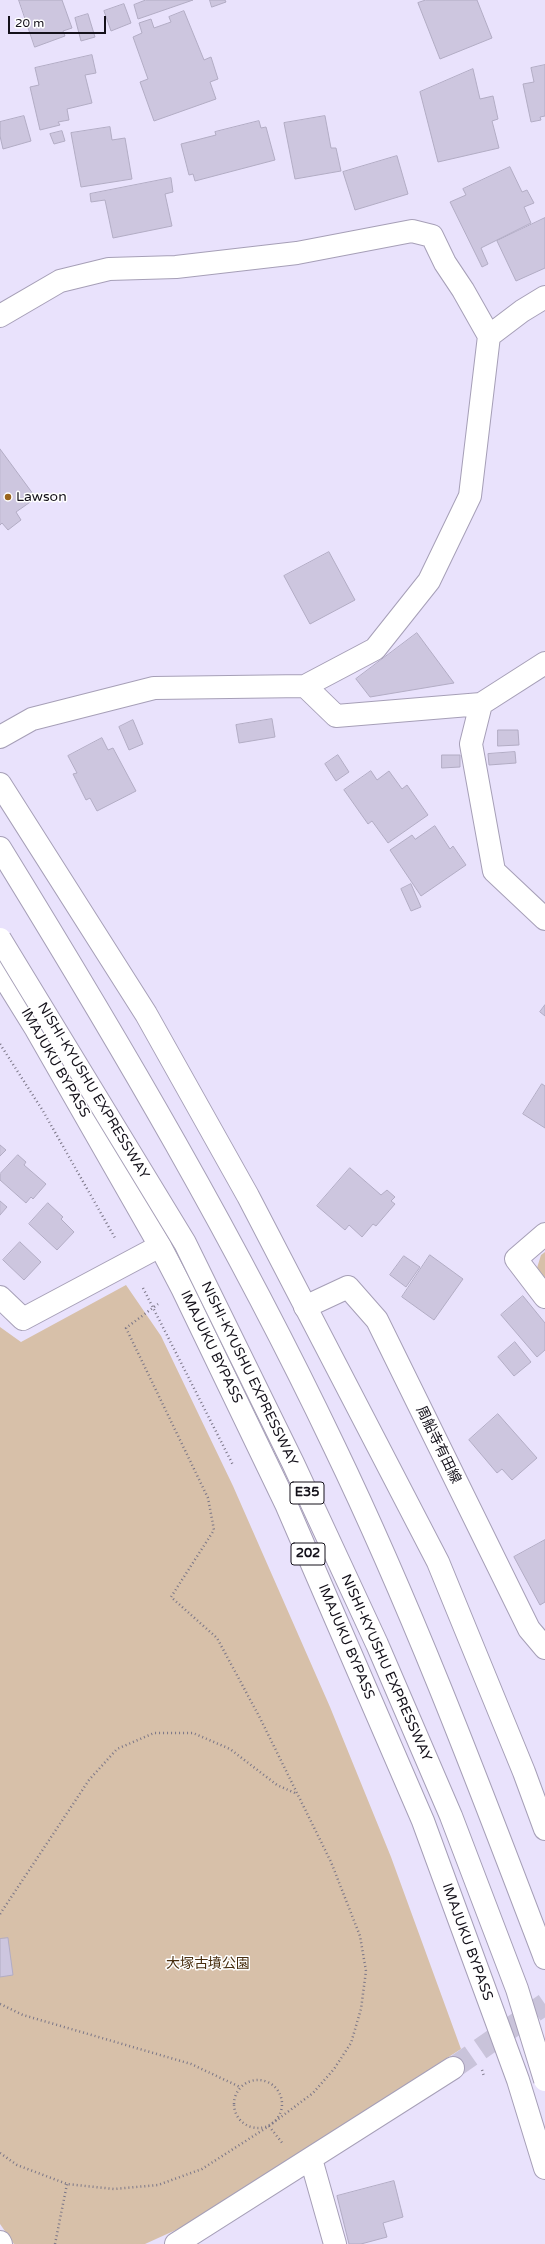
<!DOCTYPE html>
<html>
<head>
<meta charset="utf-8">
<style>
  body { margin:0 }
  #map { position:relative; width:545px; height:2244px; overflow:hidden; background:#e9e2fc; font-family:"Varela Round",sans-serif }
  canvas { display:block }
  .scale { position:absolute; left:8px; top:16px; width:98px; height:18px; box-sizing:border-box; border:2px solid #14111a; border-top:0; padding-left:5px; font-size:12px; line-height:14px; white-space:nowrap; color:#14111a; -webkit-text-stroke:3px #fff; paint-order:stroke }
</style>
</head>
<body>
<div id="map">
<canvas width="545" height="2244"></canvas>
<div class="scale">20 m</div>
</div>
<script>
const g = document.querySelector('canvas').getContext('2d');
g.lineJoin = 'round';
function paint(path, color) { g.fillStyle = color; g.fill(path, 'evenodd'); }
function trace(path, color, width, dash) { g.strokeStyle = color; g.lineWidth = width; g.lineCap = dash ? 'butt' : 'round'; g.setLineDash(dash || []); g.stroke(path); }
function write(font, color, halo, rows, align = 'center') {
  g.font = font + ' "Varela Round","Noto Sans JP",sans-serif'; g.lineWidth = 3; g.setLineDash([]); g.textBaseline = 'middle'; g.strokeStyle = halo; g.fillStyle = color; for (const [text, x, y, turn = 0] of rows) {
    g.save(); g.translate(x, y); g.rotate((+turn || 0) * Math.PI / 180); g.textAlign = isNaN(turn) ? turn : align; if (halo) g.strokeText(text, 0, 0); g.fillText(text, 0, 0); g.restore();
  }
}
paint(new Path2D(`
  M545,1252V1278L537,1268L541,1255Z
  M126,1285L161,1336L233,1486L330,1707L391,1857L461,2049L189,2224L145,2244H14L0,2224V1327L21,1342Z`), '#d7c0a9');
const building = new Path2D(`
  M19,0H62L72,28L63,31L65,36L35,47Z
  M146,0H193L138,19L134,5Z
  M210,0H225L226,2L212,7Z
  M426,0H477L492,38L440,59L418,3Z
  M124,4L131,23L111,31L104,11Z
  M184,11L204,60L211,57L218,79L210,82L216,99L154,121L140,82L148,79L133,37L142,33L139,23L151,19L154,28L171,22L169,17Z
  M88,14L95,37L81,41L75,18Z
  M92,55L96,73L85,75L92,103L67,109L69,120L58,122L60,125L40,130L30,87L39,85L35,68Z
  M545,65V116L540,117L541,120L531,122L523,84L534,82L531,68Z
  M473,69L480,99L493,96L498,119L492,121L499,148L438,162L420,92Z
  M24,116L31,141L3,149L0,136V122Z
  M325,116L331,148H336L341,171L295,179L284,123Z
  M259,121L261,128L266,127L275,160L195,181L193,174L189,175L181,144L216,135L215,132Z
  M110,127L112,140L125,138L132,179L81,187L71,133Z
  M62,131L65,141L54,144L50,134Z
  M397,156L408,194L355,210L343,172Z
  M510,167L522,192L527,190L534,203L524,207L531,223L481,248L488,264L482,267L450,202L466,195L463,189Z
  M171,178L173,192L165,194L172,226L113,238L105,200L91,202L90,194Z
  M545,218V268L516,281L497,241Z
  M0,449L36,498L16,512L21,520L8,530L2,523L0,525Z
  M329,552L355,600L310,624L284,576Z
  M417,633L454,683L370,697L356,679Z
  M272,719L275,737L239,743L236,725Z
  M133,720L143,744L129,750L119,727Z
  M498,730H518L519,745L498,746Z
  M102,738L108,750L113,748L136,791L97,811L90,798L86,800L73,774L77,773L68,756Z
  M515,752L516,763L489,765L488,754Z
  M338,755L349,772L336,781L325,764Z
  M442,755H460V767L442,768Z
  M371,771L377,780L389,771L402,789L407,785L428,815L388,843L372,821L368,824L344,790Z
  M435,826L450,849L453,846L466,865L421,896L390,850L412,835L415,839Z
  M411,884L421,907L411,911L401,889Z
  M545,1005V1016L540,1012Z
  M542,1084L545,1086V1128L523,1114Z
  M0,1145L6,1150L0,1156Z
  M18,1155L26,1162L24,1165L46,1184L33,1199L31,1197L26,1203L0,1180V1174Z
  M350,1168L381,1195L387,1190L395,1197L391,1201L395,1204L376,1226L373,1224L362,1237L349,1225L345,1230L317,1206Z
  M0,1201L7,1207L0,1215Z
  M48,1203L63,1217L61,1219L74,1232L57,1250L29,1224Z
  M20,1242L41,1262L24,1280L3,1260Z
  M430,1255L463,1279L434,1320L402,1297Z
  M404,1256L420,1267L406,1287L390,1275Z
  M523,1296L545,1323V1350L537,1357L501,1315Z
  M515,1342L531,1362L514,1376L498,1357Z
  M498,1414L537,1458L512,1480L502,1469L497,1473L469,1440Z
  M545,1540V1602L540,1605L514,1557Z
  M8,1938L13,1975L0,1977V1939Z
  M394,2181L403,2217L383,2223L387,2237L361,2244H349L337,2196Z`);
paint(building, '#cdc6df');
trace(building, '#b2acc4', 1);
trace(new Path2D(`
  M453,2068L545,2004`), '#c9c3da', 22, [22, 11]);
const minor = new Path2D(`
  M0,316L60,281L109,269L176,267L297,253L412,231L432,236L445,263L463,290L489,336L470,496L429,581L375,649L305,686L154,688L32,719L0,737
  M489,336L522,311L545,297
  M545,663L481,704L471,744L494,871L545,919
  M305,686L336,716L481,704
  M545,1234L516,1259L545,1297
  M0,1297L23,1319L160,1246
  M311,2159L335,2244
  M0,2242L1,2244
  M176,2244L453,2068`);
const secondary = new Path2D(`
  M305,1307L348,1287L377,1320L529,1629L545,1648`);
const trunk = new Path2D(`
  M0,784L146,1014L248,1196L438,1562L524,1772L545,1829
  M0,971L36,1029L160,1246L183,1290L286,1504L423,1821L518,2080L545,2168`);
const motorway = new Path2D(`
  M0,848C120,1043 236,1240 334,1446C414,1612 479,1785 545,1958`);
trace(minor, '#a69fb7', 24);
trace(secondary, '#a69fb7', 24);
trace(trunk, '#a69fb7', 24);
trace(motorway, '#a69fb7', 24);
trace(new Path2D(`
  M0,1044L43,1111L115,1238
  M143,1288L233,1465
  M0,1914L89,1780L117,1749L154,1733H193L230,1749L277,1785L295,1793
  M0,2004L23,2015L191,2064L240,2087
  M482,2070L484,2076
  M234 2104a24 24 0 1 1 48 0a24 24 0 1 1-48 0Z
  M269,2126L283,2144
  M0,2153L17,2165L67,2184L114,2189L158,2185L202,2169L269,2126L313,2093L334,2069L351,2043L361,2009L366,1971L360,1936L331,1862L260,1718L217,1638L171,1597L214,1530L208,1498L126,1328L158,1304
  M55,2244L67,2184`), '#7b7687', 2.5, [1, 3]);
trace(minor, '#fff', 22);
trace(secondary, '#fff', 22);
trace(trunk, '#fff', 22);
trace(motorway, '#fff', 22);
const motorwayBridge = new Path2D(`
  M0,939L185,1243L293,1463L377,1644L451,1816L517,1989L545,2080`);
trace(motorwayBridge, '#a69fb7', 24, []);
trace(motorwayBridge, '#fff', 22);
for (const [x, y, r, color] of [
  [8,497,4,"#9a641d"]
]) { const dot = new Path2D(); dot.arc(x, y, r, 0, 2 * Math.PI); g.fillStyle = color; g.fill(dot); trace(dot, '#fff', 1.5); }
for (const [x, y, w] of [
  [307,1493,34],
  [308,1554,34]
]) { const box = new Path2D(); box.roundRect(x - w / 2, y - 11, w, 22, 3); g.fillStyle = '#fff'; g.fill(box); trace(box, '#14111a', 1); }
write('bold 13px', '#14111a', null, [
  ["E35",307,1493],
  ["202",308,1554]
]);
write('14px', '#14111a', '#fff', [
  ["Lawson",16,497]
], 'left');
write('14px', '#14111a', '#fff', [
  ["IMAJUKU BYPASS",55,1063,60],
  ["NISHI-KYUSHU EXPRESSWAY",93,1091,59],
  ["IMAJUKU BYPASS",211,1347,64],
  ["NISHI-KYUSHU EXPRESSWAY",249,1374,64],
  ["周船寺有田線",438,1445,64],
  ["IMAJUKU BYPASS",346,1642,67],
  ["NISHI-KYUSHU EXPRESSWAY",386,1668,66],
  ["IMAJUKU BYPASS",467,1942,70]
]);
write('14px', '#462c0d', '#fff', [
  ["大塚古墳公園",208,1964]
]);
</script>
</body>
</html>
